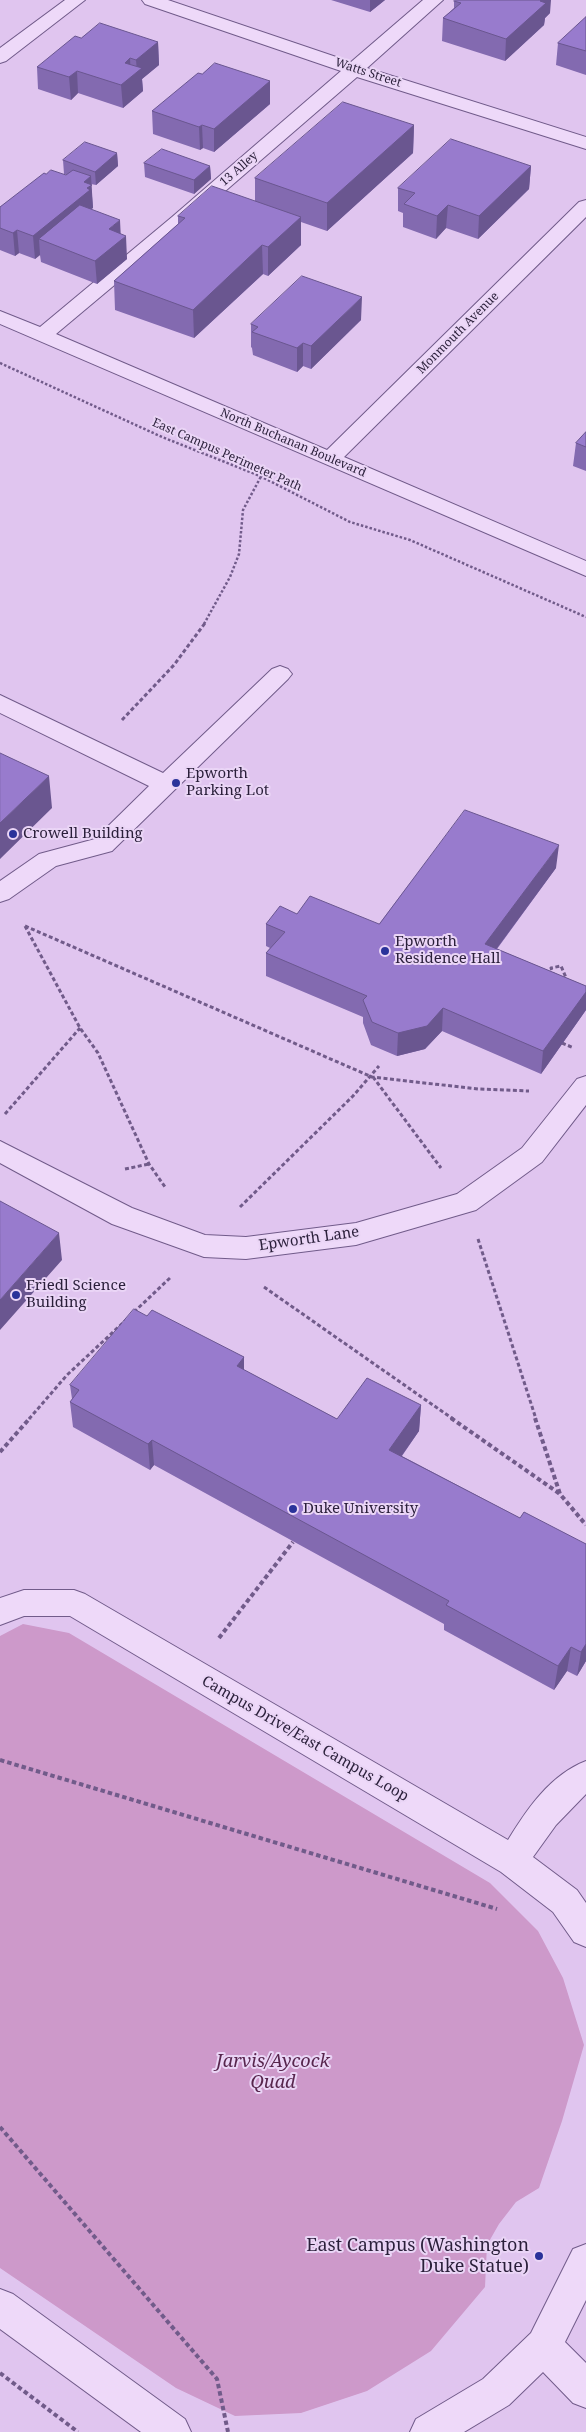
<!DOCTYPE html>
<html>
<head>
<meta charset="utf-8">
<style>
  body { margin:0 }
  canvas { display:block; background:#e0c5ef }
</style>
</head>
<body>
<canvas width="586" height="2432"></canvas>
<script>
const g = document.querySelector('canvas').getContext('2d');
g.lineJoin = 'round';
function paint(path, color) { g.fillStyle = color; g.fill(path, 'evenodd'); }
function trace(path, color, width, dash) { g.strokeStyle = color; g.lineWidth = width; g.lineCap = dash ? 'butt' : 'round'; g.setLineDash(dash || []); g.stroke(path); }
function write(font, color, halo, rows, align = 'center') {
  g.font = font + ' "Noto Serif",serif'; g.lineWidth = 4; g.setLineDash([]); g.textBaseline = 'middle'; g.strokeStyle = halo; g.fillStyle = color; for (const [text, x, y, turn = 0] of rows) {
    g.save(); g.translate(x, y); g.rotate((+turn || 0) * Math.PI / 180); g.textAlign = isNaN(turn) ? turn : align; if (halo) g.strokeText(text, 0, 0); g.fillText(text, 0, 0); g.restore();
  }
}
paint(new Path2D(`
  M23,1624L69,1633L490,1883L538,1931L563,1978L584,2045L562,2121L539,2188L516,2202L499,2224L487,2245L485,2287L431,2351L367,2391L301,2413L235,2416L176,2388L0,2268V1636Z`), '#cd99ca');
const minor = new Path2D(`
  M65,0H85L6,61L0,63V48Z
  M142,0H168L351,62L423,0H443L367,68L586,137V149L357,77L186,225L56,334L327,450L579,202L586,200V217L344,457L586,561V576L0,324V311L40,327L172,217L341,71L145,4Z
  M280,666L288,669L292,674L288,679L112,851L56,866L9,899L0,902V881L39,854L95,839L149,786L0,713V695L163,773L272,669Z
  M586,1076V1105L542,1162L476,1210L356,1245L246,1259L204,1257L112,1224L0,1163V1141L132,1208L205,1235L246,1237L356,1223L457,1194L522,1148L577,1079Z
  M24,1590H74L85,1594L508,1840C527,1809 550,1775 586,1761V1794L556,1825L533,1857L577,1890L586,1903V1947L574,1942L553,1912L501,1872L70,1616H24L0,1625V1598Z
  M586,2244V2300L565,2342L586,2363V2408L573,2403L543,2372L509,2405L464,2432H410L416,2419L483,2379L531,2333L573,2249Z
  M0,2289L13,2294L185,2419L191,2432H141L0,2329Z`);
trace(minor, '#715b8a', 2);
trace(new Path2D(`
  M0,363L162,437L260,476L350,522L410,540L586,617
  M204,624L230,577L239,554L243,510L265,469`), '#715b8a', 2.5, [2.5, 2]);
trace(new Path2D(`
  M122,720L174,665L205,623
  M25,926L80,1028L98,1053L149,1164L165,1187
  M25,926L372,1077L478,1089L529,1091
  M554,976L551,968L561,966L567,980
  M562,1043L574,1048
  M373,1077L441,1168
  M5,1114L80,1028
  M125,1169L149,1164
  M240,1207L353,1096L379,1066
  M478,1239L536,1419
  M264,1287L453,1419
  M134,1312L171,1277
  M29,1419L67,1375L126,1320`), '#715b8a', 3, [4, 2.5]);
trace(new Path2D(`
  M451,1418L560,1494
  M535,1418L560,1494L586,1525
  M0,1452L30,1418
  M219,1638L293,1542
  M0,1760L497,1909
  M0,2127L217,2379L228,2432
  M0,2373L78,2432`), '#715b8a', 4, [4.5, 3]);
paint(minor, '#eed9f9');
paint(new Path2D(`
  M331,0H385L370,12Z
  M454,1L550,13L545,18L544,25L505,61L442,41L443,18L454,8Z
  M586,17V75L556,65L558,43Z
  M81,38L158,42L159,65L142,79L143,91L123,108L78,93L71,100L38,89L37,67Z
  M202,74L270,81V104L214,152L203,148L200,150L153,134L152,111Z
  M414,125L413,153L327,231L301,222V245L268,276L263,274L194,338L115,310L114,281L178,224V216L255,201V178Z
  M117,153L118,166L96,185L91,184L93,208L91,209L121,234L127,259L97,284L41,262L40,255L35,259L19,253L15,256L0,250V207L46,174L66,175H67L64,174L63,160Z
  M144,163L210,166L211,179L194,194L145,177Z
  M531,166L529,189L478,239L446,228L436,239L403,227V213L398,211V188Z
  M361,320L311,369L303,366L297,372L253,355L252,348L251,347V324Z
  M586,432V471L573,466L576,443Z
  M556,868L497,949L586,986V1010L541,1074L442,1031L425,1049L397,1056L371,1045L363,1023V1017L266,976V953L270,948L266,946V924L297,914L379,924Z
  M147,1316L244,1357V1370L337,1419L421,1405L419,1431L402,1456L520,1518L586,1544V1661L577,1676L567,1671L554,1690L444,1630V1624L154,1465L150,1470L73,1427L70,1402L72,1399L70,1385Z`), '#836ab0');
paint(new Path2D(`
  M370,0H385L370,12Z
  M541,0H551L550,13L545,18L544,25L505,61L506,39Z
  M158,42L159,65L142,79L143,91L123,108L121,85L125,63L130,58L131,77L137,72L136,60Z
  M77,71L78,93L71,100L69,77Z
  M270,81V104L214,152V129Z
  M202,125L203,148L200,150L199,127Z
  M414,125L413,153L327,231V203Z
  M117,153L118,166L96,185L95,172Z
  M210,166L211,179L194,194V180Z
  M531,166L529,189L478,239L479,216Z
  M91,176L93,208L39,239L40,255L35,259L33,236L84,182Z
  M448,205L446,228L436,239L437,216Z
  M301,217V245L268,276V247Z
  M120,220L121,240L126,236L127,259L97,284L95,261L109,229Z
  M17,230L19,253L15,256L13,233Z
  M262,245L263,274L194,338L193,310Z
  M362,297L361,320L311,369V346Z
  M303,343V366L297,372V348Z
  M49,776L52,808L0,859V823Z
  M559,845L556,868L483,967L485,944Z
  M586,992V1010L541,1074L543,1051Z
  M443,1008L442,1031L425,1049L397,1056L398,1033Z
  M59,1233L62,1260L0,1330V1300Z
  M244,1357V1383L237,1366Z
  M421,1405L419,1431L388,1475L389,1450Z
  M152,1440L154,1465L150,1470L148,1444Z
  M586,1644V1661L577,1676L581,1652Z
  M571,1647L567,1671L554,1690L558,1666Z`), '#6a5690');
const building = new Path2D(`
  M455,0H541L540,1L546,3L506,39L443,18L461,3L454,1Z
  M586,17V51L558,43Z
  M100,23L158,42L136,60L130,58L125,63L142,68L121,85L77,71L69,77L37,67L75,36L81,38Z
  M215,63L270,81L214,129L202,125L199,127L152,111L198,73L202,74Z
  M343,102L414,125L327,203L255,178Z
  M451,139L531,166L479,216L448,205L437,216L404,204L415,193L398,188Z
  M85,142L117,153L95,172L63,160Z
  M162,149L210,166L194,180L144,163Z
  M51,170L66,175L73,170L91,176L84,182L92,185L87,188L90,190L33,236L17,230L13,233L0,228V207L44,173L46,174Z
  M212,186L301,217L268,247L262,245L193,310L114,281L185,218L178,216Z
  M80,205L120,220L109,229L126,236L95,261L39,239Z
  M302,276L362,297L311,346L303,343L297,348L252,332L258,327L251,324Z
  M586,432V447L576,443Z
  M0,753L49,776L0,823Z
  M465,810L559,845L485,944L586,986V992L543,1051L443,1008L427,1026L398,1033L372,1022L363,1000L367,996L266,953L285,932L266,924L280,906L297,914L310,896L379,924Z
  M0,1201L59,1233L0,1300Z
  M134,1309L147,1316L152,1310L244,1357L237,1366L337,1419L367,1378L421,1405L389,1450L520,1518L524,1512L586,1544V1644L581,1652L571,1647L558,1666L446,1605L449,1601L152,1440L148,1444L70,1402L79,1390L70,1385Z`);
paint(building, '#987bcd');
trace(building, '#6a5690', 1);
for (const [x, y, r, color] of [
  [176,783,5,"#2a329a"],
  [13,834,5,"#2a329a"],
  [385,951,5,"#2a329a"],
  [16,1295,5,"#2a329a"],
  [293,1509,5,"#2a329a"],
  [539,2256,5,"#2a329a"]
]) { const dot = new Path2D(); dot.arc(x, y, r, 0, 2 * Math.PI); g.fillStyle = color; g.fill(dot); trace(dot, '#ead5f6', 2); }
write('12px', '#2a1f3a', '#ead5f6', [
  ["Watts Street",368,73,18],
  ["13 Alley",239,169,-41],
  ["Monmouth Avenue",458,333,-45],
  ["North Buchanan Boulevard",293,443,23],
  ["East Campus Perimeter Path",227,455,24]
]);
write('15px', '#2a1f3a', '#ead5f6', [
  ["Epworth",186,774],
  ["Parking Lot",186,791],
  ["Crowell Building",23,834],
  ["Epworth",395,942],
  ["Residence Hall",395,959],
  ["Friedl Science",26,1286],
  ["Building",26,1303],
  ["Duke University",303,1509]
], 'left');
write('15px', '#2a1f3a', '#ead5f6', [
  ["Epworth Lane",309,1239,-8],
  ["Campus Drive/East Campus Loop",305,1739,30]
]);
write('italic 18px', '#57254d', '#ead5f6', [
  ["Jarvis/Aycock",273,2062],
  ["Quad",273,2083]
]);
write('18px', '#2a1f3a', '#ead5f6', [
  ["East Campus (Washington",529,2246],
  ["Duke Statue)",529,2267]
], 'right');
</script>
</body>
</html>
